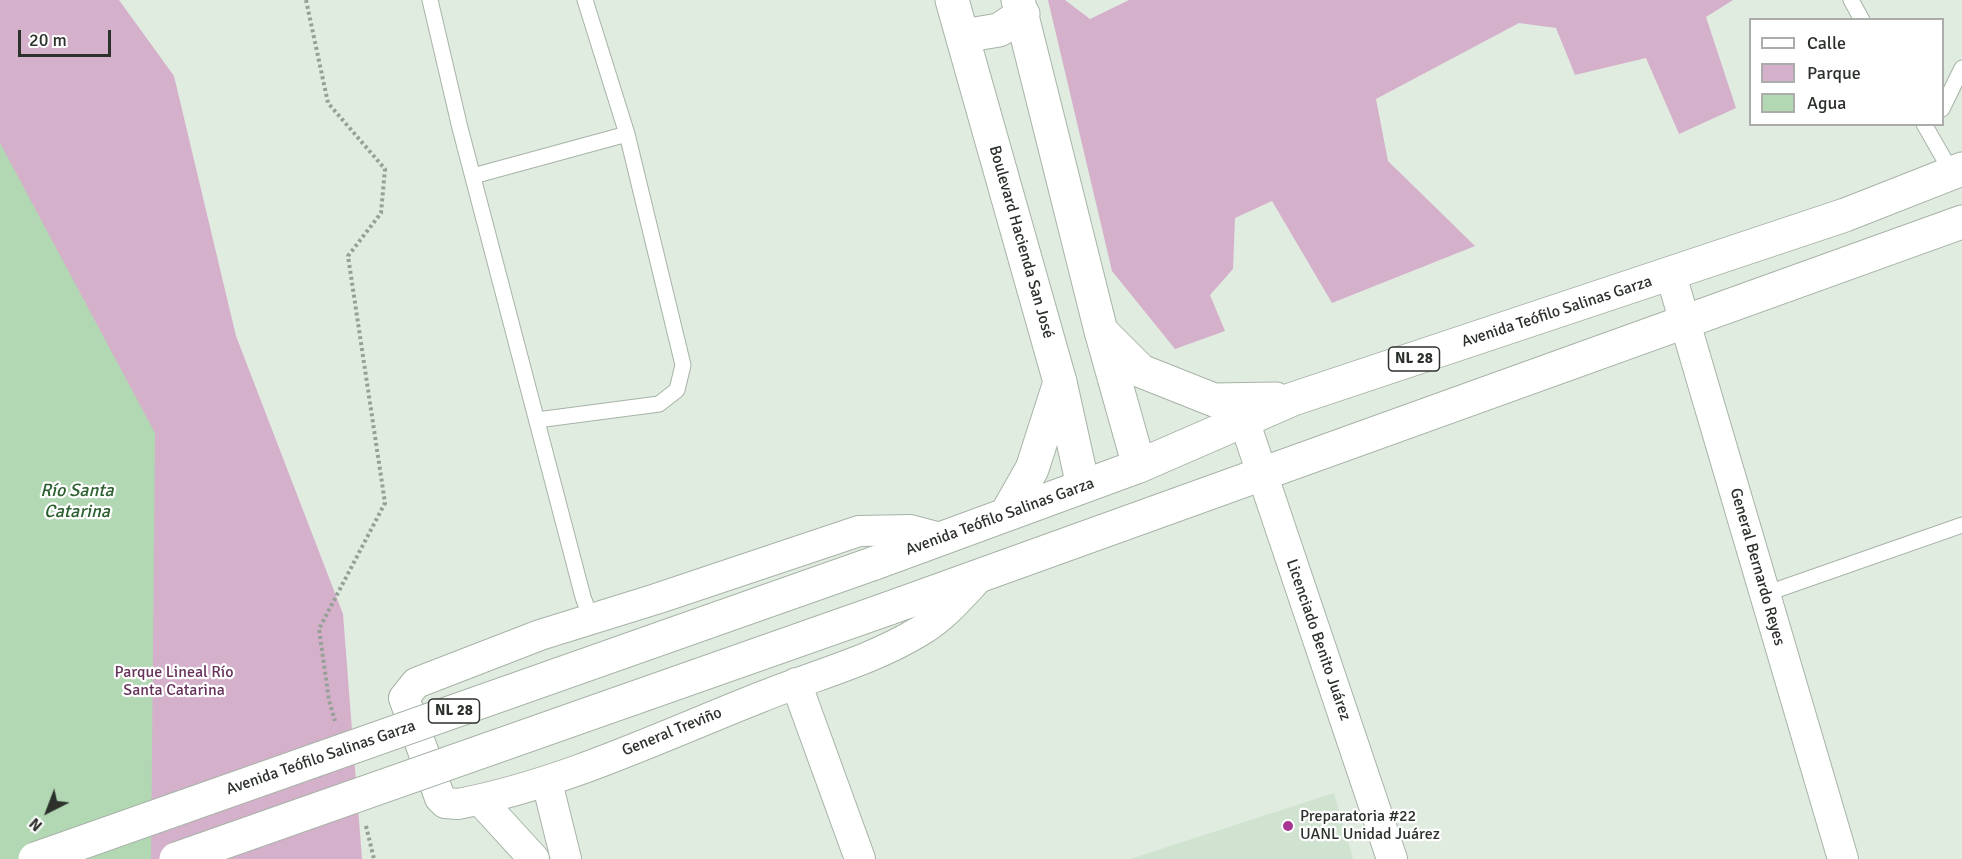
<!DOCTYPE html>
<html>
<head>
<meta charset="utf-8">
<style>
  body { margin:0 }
  #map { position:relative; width:1962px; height:859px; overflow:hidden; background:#e0ece0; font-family:Signika,sans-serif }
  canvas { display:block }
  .legend { position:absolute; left:1749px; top:18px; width:195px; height:108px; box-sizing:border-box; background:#fff; border:2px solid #abadab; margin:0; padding:8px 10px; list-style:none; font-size:18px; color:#2c312c }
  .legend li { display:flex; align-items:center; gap:12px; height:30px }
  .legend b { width:30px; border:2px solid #abadab }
  .north { position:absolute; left:18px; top:781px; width:60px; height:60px; -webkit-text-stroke:4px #fff; paint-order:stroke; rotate:222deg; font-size:16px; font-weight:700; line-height:24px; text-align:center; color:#2c312c }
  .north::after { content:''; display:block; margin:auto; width:21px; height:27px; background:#2c312c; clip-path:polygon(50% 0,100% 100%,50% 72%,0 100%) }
  .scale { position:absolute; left:18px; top:30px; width:93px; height:27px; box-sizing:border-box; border:3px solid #2c312c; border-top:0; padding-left:8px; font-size:18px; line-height:21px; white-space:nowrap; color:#2c312c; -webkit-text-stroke:4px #fff; paint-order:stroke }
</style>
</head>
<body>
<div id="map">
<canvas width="1962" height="859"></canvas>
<ul class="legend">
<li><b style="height:8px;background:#fff"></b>Calle</li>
<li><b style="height:16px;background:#d5b0cb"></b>Parque</li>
<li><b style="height:16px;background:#b2d7b3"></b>Agua</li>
</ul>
<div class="north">N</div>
<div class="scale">20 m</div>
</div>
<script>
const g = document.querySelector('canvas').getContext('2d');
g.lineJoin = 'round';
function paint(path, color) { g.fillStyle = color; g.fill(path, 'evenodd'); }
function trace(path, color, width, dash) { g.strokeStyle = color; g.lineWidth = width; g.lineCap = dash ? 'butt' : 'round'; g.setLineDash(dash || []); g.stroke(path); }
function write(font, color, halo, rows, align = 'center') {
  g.font = font + ' Signika,sans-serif'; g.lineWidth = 4.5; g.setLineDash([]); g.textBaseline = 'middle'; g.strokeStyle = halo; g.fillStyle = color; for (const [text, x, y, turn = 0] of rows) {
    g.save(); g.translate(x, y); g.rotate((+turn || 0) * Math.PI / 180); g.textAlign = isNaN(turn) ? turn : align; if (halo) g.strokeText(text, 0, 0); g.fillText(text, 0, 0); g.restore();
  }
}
paint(new Path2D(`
  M1334,793L1353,859H1130Z`), '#d0e2d0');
paint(new Path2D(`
  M0,0H119L174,76L236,336L343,614L362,859H0Z
  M1048,0H1065L1090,19L1129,0H1733L1706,17L1736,108L1679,134L1646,58L1575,75L1556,28L1519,23L1376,99L1388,161L1475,246L1332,303L1272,201L1235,218L1233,269L1210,295L1225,331L1175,349L1112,271Z`), '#d5b0cb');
paint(new Path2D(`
  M0,143L155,433L151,859H0Z`), '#b2d7b3');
const lane = new Path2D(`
  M430,0L460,128L583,597L591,619
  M1851,0L1862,20
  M1942,109L1962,68
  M1924,124L1952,173
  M473,176L627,134
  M537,420L659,404L677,390L683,365L627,134L585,0
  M1765,594L1962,525`);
const street = new Path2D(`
  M1671,275L1843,859
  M1244,420L1392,859
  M944,539L910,530L859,531L656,599L540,635L416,683L404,698L440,798L445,803L458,804C563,784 662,736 761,697C815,675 871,661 920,631C944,617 962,595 980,576
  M796,683L860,859
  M547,782L566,859
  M480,800L534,859`);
const secondary = new Path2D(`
  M952,0L1060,382L1083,486
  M1018,0L1101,331L1139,466
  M963,36L999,30L1023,14`);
const primary = new Path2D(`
  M1101,331L1141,371L1214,400L1276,399
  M1007,513L1032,469L1060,382
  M872,564L1139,466L1293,399L1845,215L1962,169
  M887,609L1962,222`);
trace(lane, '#a7b3a7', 17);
trace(street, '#a7b3a7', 32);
trace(secondary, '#a7b3a7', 35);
trace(primary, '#a7b3a7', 35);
trace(new Path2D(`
  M306,0L328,103L385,169L381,213L348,256L385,503L319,629L329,700L335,721
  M366,826L374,859`), '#97a097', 4, [3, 3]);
trace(lane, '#fff', 15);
trace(street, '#fff', 30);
trace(secondary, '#fff', 33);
trace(primary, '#fff', 33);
const primaryBridge = new Path2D(`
  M35,859L872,564
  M176,859L887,609`);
trace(primaryBridge, '#a7b3a7', 35, []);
trace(primaryBridge, '#fff', 33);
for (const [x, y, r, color] of [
  [1288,826,6,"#a83793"]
]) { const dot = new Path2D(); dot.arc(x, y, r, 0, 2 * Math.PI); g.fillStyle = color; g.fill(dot); trace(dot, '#fff', 2); }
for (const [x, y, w] of [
  [1414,359,51],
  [454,711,51]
]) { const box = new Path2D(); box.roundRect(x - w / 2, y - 12, w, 24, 4.5); g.fillStyle = '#fff'; g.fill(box); trace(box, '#2c312c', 1.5); }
write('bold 15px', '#2c312c', null, [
  ["NL 28",1414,359],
  ["NL 28",454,711]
]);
write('16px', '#2c312c', '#fff', [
  ["Boulevard Hacienda San José",1021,242,74],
  ["Avenida Teófilo Salinas Garza",1557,312,-18],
  ["Avenida Teófilo Salinas Garza",1000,517,-20],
  ["General Bernardo Reyes",1757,567,74],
  ["Licenciado Benito Juárez",1318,640,71],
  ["General Treviño",672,732,-22],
  ["Avenida Teófilo Salinas Garza",321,758,-19]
]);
write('16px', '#66325b', '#fff', [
  ["Parque Lineal Río",174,673],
  ["Santa Catarina",174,691]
]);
write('16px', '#2c312c', '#fff', [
  ["Preparatoria #22",1300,817],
  ["UANL Unidad Juárez",1300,835]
], 'left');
write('italic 18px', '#2c6031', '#fff', [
  ["Río Santa",77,491],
  ["Catarina",77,512]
]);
</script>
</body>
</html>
